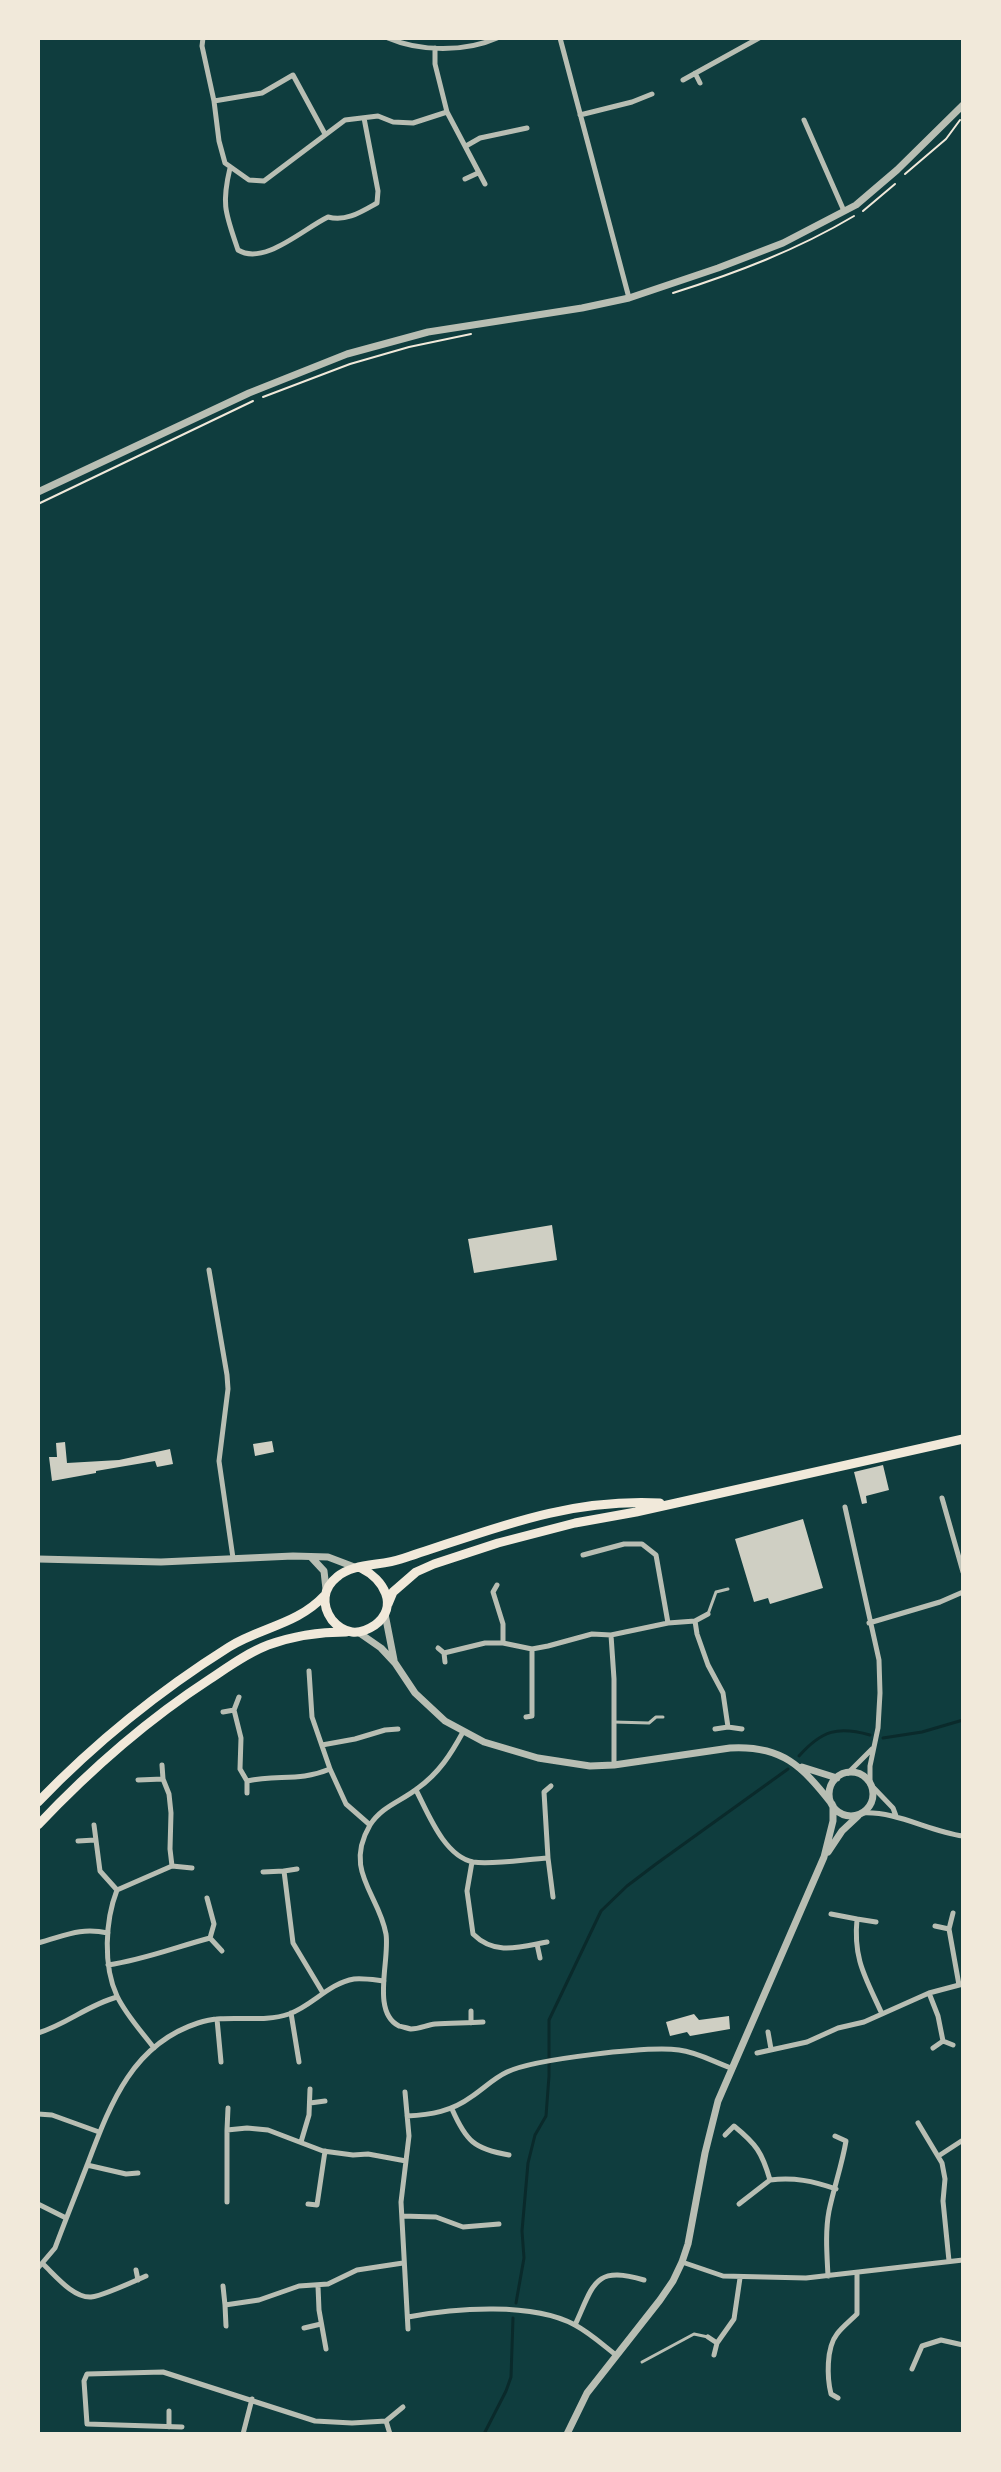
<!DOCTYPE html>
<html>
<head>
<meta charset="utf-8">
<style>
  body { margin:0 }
  #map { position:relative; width:1001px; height:2472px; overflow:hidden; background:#0f3d3e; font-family:"Source Serif 4",serif }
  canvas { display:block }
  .frame { position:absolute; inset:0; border:40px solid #f1e9da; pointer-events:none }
</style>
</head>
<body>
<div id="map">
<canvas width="1001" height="2472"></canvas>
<div class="frame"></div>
</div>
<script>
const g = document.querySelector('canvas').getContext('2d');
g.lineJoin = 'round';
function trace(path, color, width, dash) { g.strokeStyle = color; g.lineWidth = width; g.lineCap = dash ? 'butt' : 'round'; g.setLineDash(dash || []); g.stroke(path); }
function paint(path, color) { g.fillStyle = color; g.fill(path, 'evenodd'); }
trace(new Path2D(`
  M883,1738L922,1732L963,1720
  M799,1756C822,1730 838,1726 870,1735
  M516,2303L524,2258L522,2231L528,2163L535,2135L546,2116L549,2076V2020L601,1911L627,1886L656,1864L788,1769
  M484,2434L506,2391L511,2377L513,2318`), '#0a2a2b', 3);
paint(new Path2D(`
  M552,1225L557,1260L474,1273L468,1239Z
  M272,1441L274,1452L255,1456L253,1444Z
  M65,1442L67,1463L119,1460L170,1449L173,1464L157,1467L155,1461L96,1471V1473L52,1481L49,1457H57L56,1443Z
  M883,1465L889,1490L866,1496L867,1503L862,1504L854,1472Z
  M803,1519L823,1588L770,1604L768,1598L754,1602L735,1539Z
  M694,2014L699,2020L729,2016L730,2029L690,2036L687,2032L670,2036L666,2022Z`), '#cfcfc3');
trace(new Path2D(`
  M905,174L946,139L960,120
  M863,211L895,184
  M673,293C736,273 797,250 854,216
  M263,397L350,364L409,347L471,334
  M38,504L253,401`), '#f1e9da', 2);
trace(new Path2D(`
  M708,1614L716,1592L728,1589
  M614,1722L649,1723L656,1717H663
  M642,2362L694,2334L708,2337`), '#b8beb3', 3);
trace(new Path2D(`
  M203,38L202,46L214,101L219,141L225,163L249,180L264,181L345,120L378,116L393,122L413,123L447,112
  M388,38C420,52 466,52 497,38
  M560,38L629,298
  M435,48V64L447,112L485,184
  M695,73L700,83
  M683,80L759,38
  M214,101L262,93L293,75L325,134
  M580,115L632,102L652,94
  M804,120L844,211
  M466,146L480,138L527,128
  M230,168C221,206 226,214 238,250C264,266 303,229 328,217C346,222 361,212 377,203L378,191L364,118
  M465,179L478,173
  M209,1270L227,1375L228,1389L219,1461L233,1558
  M942,1498L963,1572
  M845,1507L879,1660L880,1693L878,1728L870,1766V1784
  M583,1555L624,1544H642L656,1555L668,1623
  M497,1585L493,1592L503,1624V1643
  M695,1621L697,1634L708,1665L723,1693L728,1727
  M869,1623L940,1602L963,1592
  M611,1635L614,1679V1765
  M438,1648L444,1653L485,1643H503L532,1649L548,1646L592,1634L611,1635L668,1623L695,1621L708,1614
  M444,1653L445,1662
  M309,1671L312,1717L330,1769L346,1804L370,1825
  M239,1697L234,1710L241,1738L240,1769L247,1781C277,1774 299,1782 330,1769
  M223,1712L234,1710
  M526,1717L532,1716V1649
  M715,1729L728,1727L742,1729
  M463,1732C451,1754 439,1773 418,1788C402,1801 382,1806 370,1825C343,1871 379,1894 386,1934C390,1960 371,2012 399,2026C400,2026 410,2029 411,2029C419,2029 427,2025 435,2024C451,2023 467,2023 483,2022
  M322,1745L355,1739L385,1730L398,1729
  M162,1765L163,1779
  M848,1773L872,1749
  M138,1780L163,1779L169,1794L171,1813L170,1849L172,1866
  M247,1781V1793
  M871,1785L893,1808L896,1816
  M416,1790C428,1813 444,1856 473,1862C492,1865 528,1859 548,1858L544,1792L551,1786
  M862,1813C897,1811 928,1831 963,1836
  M94,1825L100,1871L117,1890
  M78,1841L95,1840
  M548,1858L553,1897
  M472,1862L467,1891L473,1934C495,1956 520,1947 547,1942
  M284,1871L297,1869
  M263,1872L284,1871L293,1943L323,1993
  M953,1913L949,1929L959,1985
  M831,1914L857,1919C853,1960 866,1978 882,2014
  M857,1919L876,1922
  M935,1926L949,1929
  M210,1938L222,1951
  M38,1943C65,1936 79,1927 108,1933
  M537,1944L540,1958
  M108,1965C143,1960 176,1947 210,1938L214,1924L207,1898
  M929,1993L938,2016L943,2041L953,2045
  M471,2011V2023
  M291,2013L299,2062
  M217,2019L221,2062
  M768,2032L771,2049
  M38,2033C67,2024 88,2005 117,1997
  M154,2048C142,2032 126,2015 117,1996C103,1966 105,1921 117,1890L172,1866L192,1868
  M933,2048L943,2041
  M757,2053L807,2042L838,2028L864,2022L929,1993L963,1984
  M405,2092L409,2136L401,2202L408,2329
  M310,2103L325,2101
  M452,2109C466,2141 474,2149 509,2155
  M38,2114L52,2115L99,2132
  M407,2116C431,2115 452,2111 471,2097C483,2089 494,2078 507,2072C534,2059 648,2046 679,2050C697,2052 714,2062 731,2068
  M918,2123L942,2163L945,2179L943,2201L949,2261
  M227,2130L228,2108
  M725,2135L734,2126C756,2144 762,2152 770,2180C794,2177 813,2181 836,2189
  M301,2142L309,2115L310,2089
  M940,2155L963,2140
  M87,2165L126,2174L138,2173
  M227,2202V2130L247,2128L268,2130L323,2151L353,2155L368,2154L406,2161
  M38,2204L66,2218
  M308,2204L317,2205L325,2151
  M739,2204L770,2180
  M402,2216L436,2217L463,2227L499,2224
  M682,2262L723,2276L806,2278L963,2260
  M43,2264C55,2275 73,2298 91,2297C102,2296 135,2281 146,2276
  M38,2268L55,2248C65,2221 76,2194 86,2168C109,2108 130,2045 198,2023C227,2013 260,2024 289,2014C312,2006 329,1983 354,1979C364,1978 375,1980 384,1981
  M136,2270L138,2280
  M828,2276C827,2255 825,2232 829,2211C834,2187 842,2165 846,2141L835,2136
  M223,2286L225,2305L259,2300L299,2286L328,2284L357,2270L403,2263
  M318,2286L319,2310L326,2349
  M225,2305L226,2326
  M408,2317C455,2308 533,2302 575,2325C590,2333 603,2345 616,2355
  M575,2325C594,2284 594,2265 644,2280
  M304,2328L321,2324
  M708,2337L717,2343
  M714,2355L717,2343L734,2319L740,2278
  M912,2369L922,2346L941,2340L963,2345
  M838,2398L831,2394C827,2378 826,2348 837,2334C842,2327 850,2321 857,2314V2274
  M169,2411V2427
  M386,2421L390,2434
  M182,2427L87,2424L84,2381L87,2374L163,2372L315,2421L352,2423L386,2421L403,2407
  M243,2434L252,2399`), '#b8beb3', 5);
trace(new Path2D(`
  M38,492L249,393L347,354L428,332L582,308L629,298L718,268L783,243L856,205L897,170L963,105
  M311,1557L324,1571L326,1589
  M38,1559L161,1562L293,1556L328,1557L357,1568
  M385,1614L394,1660
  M358,1632L381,1648L395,1663L415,1693L445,1721L484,1742L538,1758L590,1766L614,1765L730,1748C782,1745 802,1766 832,1804
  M802,1767L837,1778
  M829 1794a22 22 0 1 1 44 0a22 22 0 1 1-44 0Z
  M828,1852L842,1831L858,1816
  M567,2434L587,2393L660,2300L673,2281L682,2262L688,2244L705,2153L718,2101L824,1857L833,1821V1806`), '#b8beb3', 7);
trace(new Path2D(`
  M361,1568C383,1579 400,1606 375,1625C369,1629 360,1633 352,1632C344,1631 337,1626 332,1620C321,1605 323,1588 337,1577C353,1563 381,1566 401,1559C489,1531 564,1498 660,1503
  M388,1604L393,1592L416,1572L434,1564L498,1543L575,1523L636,1512L963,1439
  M38,1802C95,1743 159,1691 229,1647C261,1627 297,1625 325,1595
  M38,1825C90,1770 147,1720 210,1679C228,1667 247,1653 268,1645C293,1636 319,1632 346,1632`), '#f1e9da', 9);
</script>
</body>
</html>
